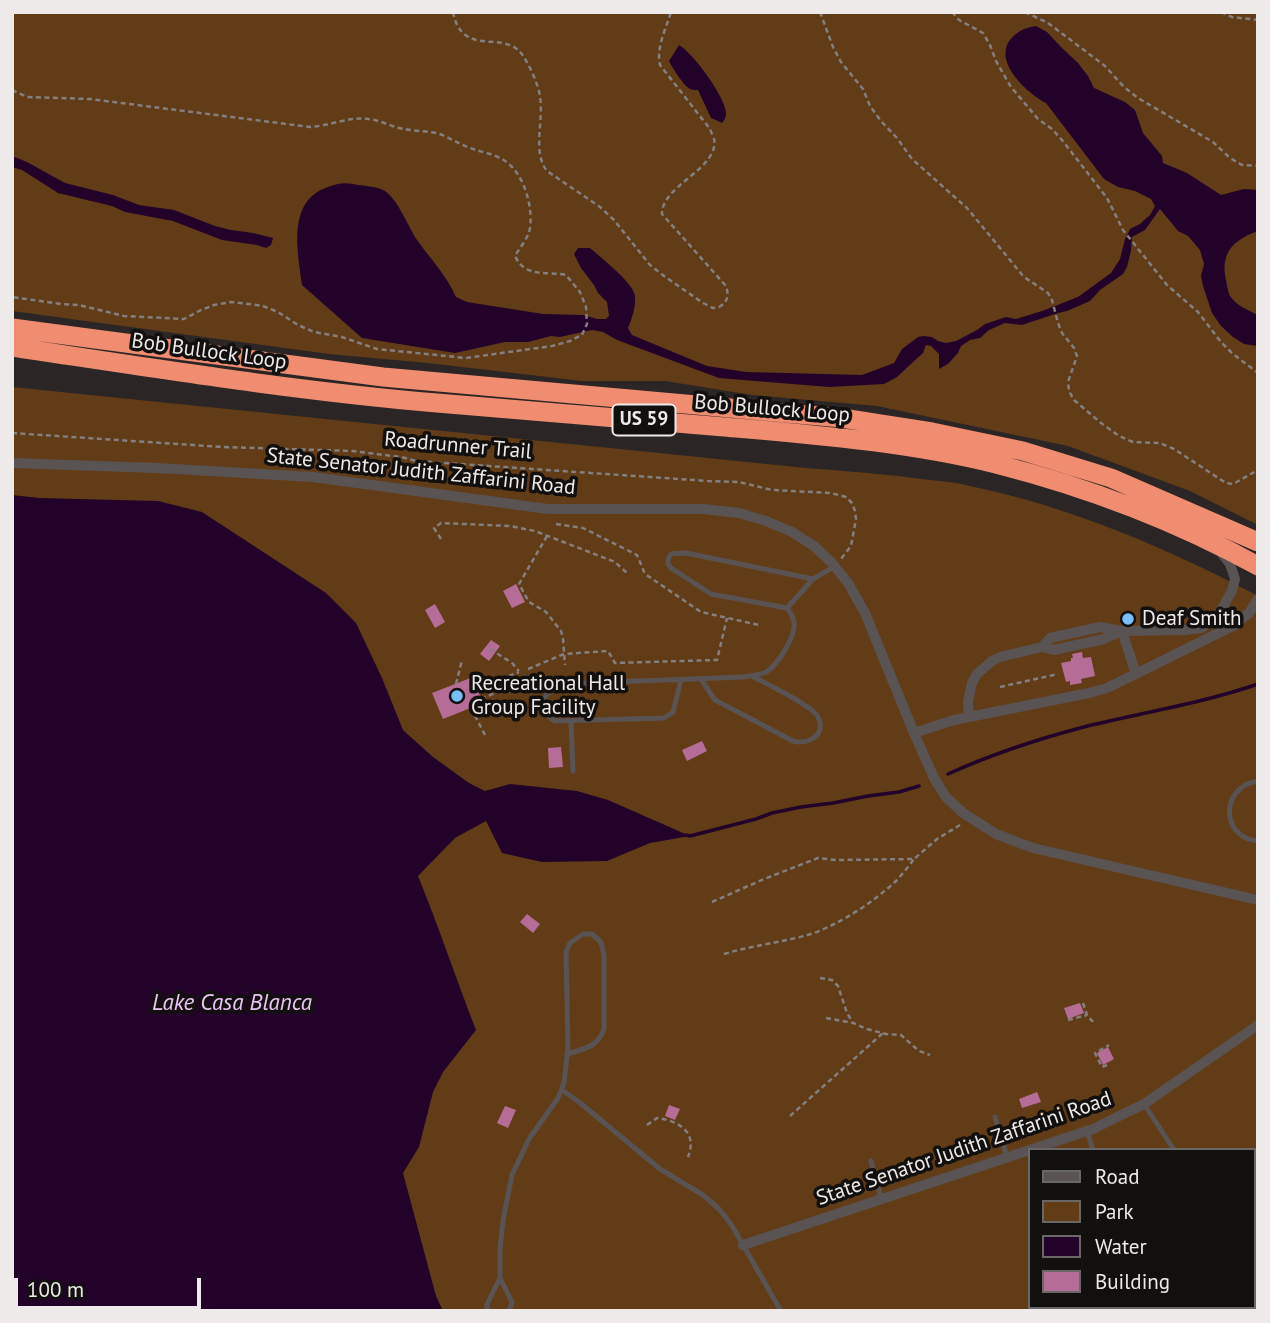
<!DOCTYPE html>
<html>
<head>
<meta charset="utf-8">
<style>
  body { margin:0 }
  #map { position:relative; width:1270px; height:1323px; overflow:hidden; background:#2b2526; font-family:"PT Sans",sans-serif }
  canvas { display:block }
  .frame { position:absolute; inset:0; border:14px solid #eeeaea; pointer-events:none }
  .legend { position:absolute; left:1028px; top:1148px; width:228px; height:161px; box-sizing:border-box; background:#120f0f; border:2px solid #6a6767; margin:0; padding:9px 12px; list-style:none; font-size:21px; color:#eeeaea }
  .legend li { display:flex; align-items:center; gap:14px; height:35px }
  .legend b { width:35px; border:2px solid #6a6767 }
  .scale { position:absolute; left:14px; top:1278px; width:187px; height:32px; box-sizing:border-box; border:4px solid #eeeaea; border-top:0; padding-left:9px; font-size:21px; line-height:24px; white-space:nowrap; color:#eeeaea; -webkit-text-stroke:5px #120f0f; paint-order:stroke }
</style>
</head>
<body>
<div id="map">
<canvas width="1270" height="1323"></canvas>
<div class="frame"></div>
<ul class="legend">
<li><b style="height:9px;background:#5a5354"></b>Road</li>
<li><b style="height:19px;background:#613c17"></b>Park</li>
<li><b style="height:19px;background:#23022a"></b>Water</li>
<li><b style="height:19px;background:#b56c96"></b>Building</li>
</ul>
<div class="scale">100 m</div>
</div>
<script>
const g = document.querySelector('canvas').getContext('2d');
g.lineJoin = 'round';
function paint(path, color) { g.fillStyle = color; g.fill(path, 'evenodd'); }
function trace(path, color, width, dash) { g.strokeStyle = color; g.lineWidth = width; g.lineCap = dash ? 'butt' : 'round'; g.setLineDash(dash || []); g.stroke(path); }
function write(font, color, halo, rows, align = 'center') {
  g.font = font + ' "PT Sans",sans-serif'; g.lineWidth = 7; g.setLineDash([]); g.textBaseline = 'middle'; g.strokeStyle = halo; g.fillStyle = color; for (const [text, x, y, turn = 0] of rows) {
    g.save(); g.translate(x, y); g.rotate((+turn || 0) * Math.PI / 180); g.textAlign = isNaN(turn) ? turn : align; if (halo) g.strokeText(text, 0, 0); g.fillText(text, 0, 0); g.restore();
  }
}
paint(new Path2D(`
  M12,12H1258V525L1190,491L1068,446L877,406L752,395L665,381H582L428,363L329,354L12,311Z
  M12,387L806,468C845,471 884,474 922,479C938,481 955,482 970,486C1071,507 1167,548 1258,596V1311H12ZM1030,1150H1254V1307H1030Z`), '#613c17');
paint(new Path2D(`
  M1036,26L1047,32L1060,46L1078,63L1088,76L1094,88L1125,102L1135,110L1143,133L1162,156L1163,163L1187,173L1221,195L1244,189L1258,190V231C1233,240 1220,253 1226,280C1227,285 1228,292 1230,296C1236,305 1249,311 1258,315V346L1244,344L1233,337L1221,326L1212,313L1203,286L1201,276L1204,264L1200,250L1188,236L1178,231L1160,209L1145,230L1132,237L1131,251L1127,267L1123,274L1100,290L1090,301L1067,311L1058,313L1022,325L1005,323L989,330L980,338L970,340L961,346L958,353L948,364L939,369V354L931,346L926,345L923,353L912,363L897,377L884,384L829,387L719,378L617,340L603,332L592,330L560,337L551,336L528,342H505L455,353L362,338L302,285C298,252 286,201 328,187C337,184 343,182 353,184C363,186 376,186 385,191C398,200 408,226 417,240C432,261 445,273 456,297L467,302L543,314L583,315L597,319H606L609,316L607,302L598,293L594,285L581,268L574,254L578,248H590C601,258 633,282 635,296C636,306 632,319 628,328L632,335L707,366L746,372L862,375L894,363L902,349L918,337L924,336L932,337L938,341L946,343L956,341L977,330L985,324L1006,317L1016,319L1042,311L1078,297L1111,273L1120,259L1125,239L1130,229L1140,224L1150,215L1155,206L1151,199L1135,191L1118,187L1104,179L1046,103C1025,92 987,56 1016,34C1022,29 1029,27 1036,26Z
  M679,45C693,53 721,92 725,108C727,114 726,118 722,123L711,118L698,90C693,90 690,90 686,86C681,81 672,67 669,61Z
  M12,156L27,162L65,183L113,195L139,205L174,210L215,226L231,230L253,233L273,238L271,245L266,248L257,245L222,240L173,221L125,212L112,206L58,193L22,170L12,167Z
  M12,495L39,498L158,501L202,512L326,593L356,623L382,678L403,730L433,757L469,783L485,791L510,784L577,791L608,800L690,836L650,843L607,861L542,862L502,853L486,821L455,838L418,876C439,927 456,979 476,1030L443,1072L433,1092L419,1147L403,1173L436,1296L443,1311H12Z`), '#23022a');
trace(new Path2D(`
  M948,774C990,755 1035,740 1080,728C1139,713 1200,704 1258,684
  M686,835L690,836L756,819L772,813L801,807L833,803L868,796L899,792L919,786`), '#23022a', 3.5);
paint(new Path2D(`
  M516,584L525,602L512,608L503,591Z
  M435,604L445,622L435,628L425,610Z
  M491,640L500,646L489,661L480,654Z
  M1082,652L1083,658L1091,657L1095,676L1081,679L1082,683L1070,685V681L1066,682L1061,663L1071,661V658H1073L1072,654Z
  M473,677L483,703L443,719L432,693Z
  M702,741L707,751L687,761L682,750Z
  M561,747L563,767L549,768L548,748Z
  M527,914L540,924L533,933L520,922Z
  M1080,1003L1084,1013L1068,1019L1064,1008Z
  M1108,1047L1114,1059L1103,1065L1097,1053Z
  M1037,1092L1041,1102L1022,1108L1019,1099Z
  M669,1105L680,1109L675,1120L665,1116Z
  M505,1106L516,1110L508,1128L497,1123Z`), '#b56c96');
trace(new Path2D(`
  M453,12C462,58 502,30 521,53C528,62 539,85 540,97C544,120 532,152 547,171L600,207L614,220L650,265L664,276L703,303L713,308L719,307C728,302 729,295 726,286L662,214C661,186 720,168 714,139C714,138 710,130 710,129L660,65C656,47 666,29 671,12
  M820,12L833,47L841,62L863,89L870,106L881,121L897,138L912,159L967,208L1024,277L1048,293L1052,300L1058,323L1062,333L1074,348L1077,356L1068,382L1069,391L1074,400L1101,423L1119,436L1133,442L1160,443L1174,449L1226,483L1233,484L1258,470
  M952,12L959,20L983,33L990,45L996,61L1011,87L1038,119L1052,129L1062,140L1107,198L1123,230L1167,285L1198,312L1221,342L1233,354L1258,373
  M1025,12L1048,23L1105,66L1124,87L1138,98L1213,142L1230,158L1242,165L1258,166
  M1221,12L1232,17L1258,20
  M12,90L27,97L90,99L310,127C328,126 352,116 368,119C380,120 392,127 404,129C414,131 425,131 436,133C448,136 458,144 470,148C483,153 498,154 509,164C525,178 533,208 530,228C528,239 520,247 515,256C525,278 546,271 566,275L580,292L586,307L587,324L582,335L570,341L552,346L466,358L377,349L342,337L314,332L298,325L278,312L263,306L249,304L231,302L214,305L201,310L184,319L124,316L79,305L61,304L12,297
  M12,433L223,447L352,451L401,457L416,461L708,481L739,482L772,490L831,493L846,497L852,503L855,511L856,519L851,546L841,559
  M556,524L583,528L637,555L645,574L701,612L759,625
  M547,536L519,584L529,602L546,612L561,631L563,638L565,665
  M441,539L434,528L441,523L510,526L535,531L615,562L628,574
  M490,649L512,663L519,671
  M528,669L564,654L608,651L615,663L717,660L727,618
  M456,684L462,660
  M1000,687L1058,674
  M477,688L519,672
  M481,699L513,685L516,678
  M471,708L485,735
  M712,902L764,879L818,858L836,860L914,859L937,839L960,825
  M724,954C750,946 777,943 804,936C835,928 874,902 897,880C903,873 909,866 914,859
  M820,978L832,980L838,986L847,1013L853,1023
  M1083,1003L1087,1015L1092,1021L1096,1019
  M826,1018L853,1023L867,1029L886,1034L901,1035L919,1051L930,1055
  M1068,1020L1087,1015
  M1107,1065L1102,1067L1095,1053L1109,1045
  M790,1116L883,1033
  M647,1125L657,1118C679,1121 698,1132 688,1157`), '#847f80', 2.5, [5, 3.5]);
trace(new Path2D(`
  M787,608L813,579
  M525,677L548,693
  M701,679L715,700L793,741C808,745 827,735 818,717C813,706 765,683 752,676
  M681,680L673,712L664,718L555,721C534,709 543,693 561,684L743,677C750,676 760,675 766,672C777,666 796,636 794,623C794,618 790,612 787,608L711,594L671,568L668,564V559L671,554L686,553L813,579L835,566
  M571,721L573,771
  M1258,781C1220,786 1220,838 1258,841
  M562,1090L579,1102L660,1169L703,1195L719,1209L731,1224L781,1311
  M1144,1104L1174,1150
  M995,1117L1007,1157
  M1087,1131L1093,1150
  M871,1161L881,1198
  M1254,1197L1258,1198
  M500,1278L512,1302L509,1311
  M489,1311L487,1308V1304L500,1278V1249L503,1220L512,1175L529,1139L558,1098L564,1083L568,1048L566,952L570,943L583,934H592L600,941L602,946L604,955V1029C598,1047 584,1049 567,1054`), '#5a5354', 5);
trace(new Path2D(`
  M12,463L157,468L313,477L548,509H703L739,513L766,521L792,532L814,546L832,563L848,583L865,613L914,733L934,778L946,797L963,813L996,834L1033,848L1258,900
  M1122,631L1136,674
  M1042,647L1050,638L1100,627L1122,631L1185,630L1201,628L1212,621L1220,612L1232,591L1235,579L1230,564L1220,551
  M969,716L968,702L972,683L977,674L992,661L1000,657L1042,647L1054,650L1104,639L1122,631
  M914,733L954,720L1089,693L1107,688L1233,626L1249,613L1258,599
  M743,1245L1093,1129L1144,1104L1258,1025`), '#5a5354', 10);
trace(new Path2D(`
  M12,328L383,377L842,418L932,432L1023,451L1111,478L1258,542
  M12,347C153,368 295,391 437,403C533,411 628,419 724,427C815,435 907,442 996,464C1086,487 1176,521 1258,566`), '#f08c6f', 19);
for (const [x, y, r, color] of [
  [1128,619,7,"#76c0f7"],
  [457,696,7,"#76c0f7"]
]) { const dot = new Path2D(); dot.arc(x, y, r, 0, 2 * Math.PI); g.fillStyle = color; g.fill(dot); trace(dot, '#120f0f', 2.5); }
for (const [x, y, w] of [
  [644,420,63]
]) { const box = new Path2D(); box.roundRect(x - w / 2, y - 15.5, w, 31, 5); g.fillStyle = '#120f0f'; g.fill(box); trace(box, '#eeeaea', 2); }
write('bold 19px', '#eeeaea', null, [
  ["US 59",644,420]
]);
write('21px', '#eeeaea', '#120f0f', [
  ["Bob Bullock Loop",209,352,8],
  ["Bob Bullock Loop",772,409,5],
  ["Roadrunner Trail",458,446,5],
  ["State Senator Judith Zaffarini Road",421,472,6],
  ["State Senator Judith Zaffarini Road",964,1149,-19]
]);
write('21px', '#eeeaea', '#120f0f', [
  ["Deaf Smith",1142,619],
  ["Recreational Hall",471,684],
  ["Group Facility",471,708]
], 'left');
write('italic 23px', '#ecc3f6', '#120f0f', [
  ["Lake Casa Blanca",232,1003]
]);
</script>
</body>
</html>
